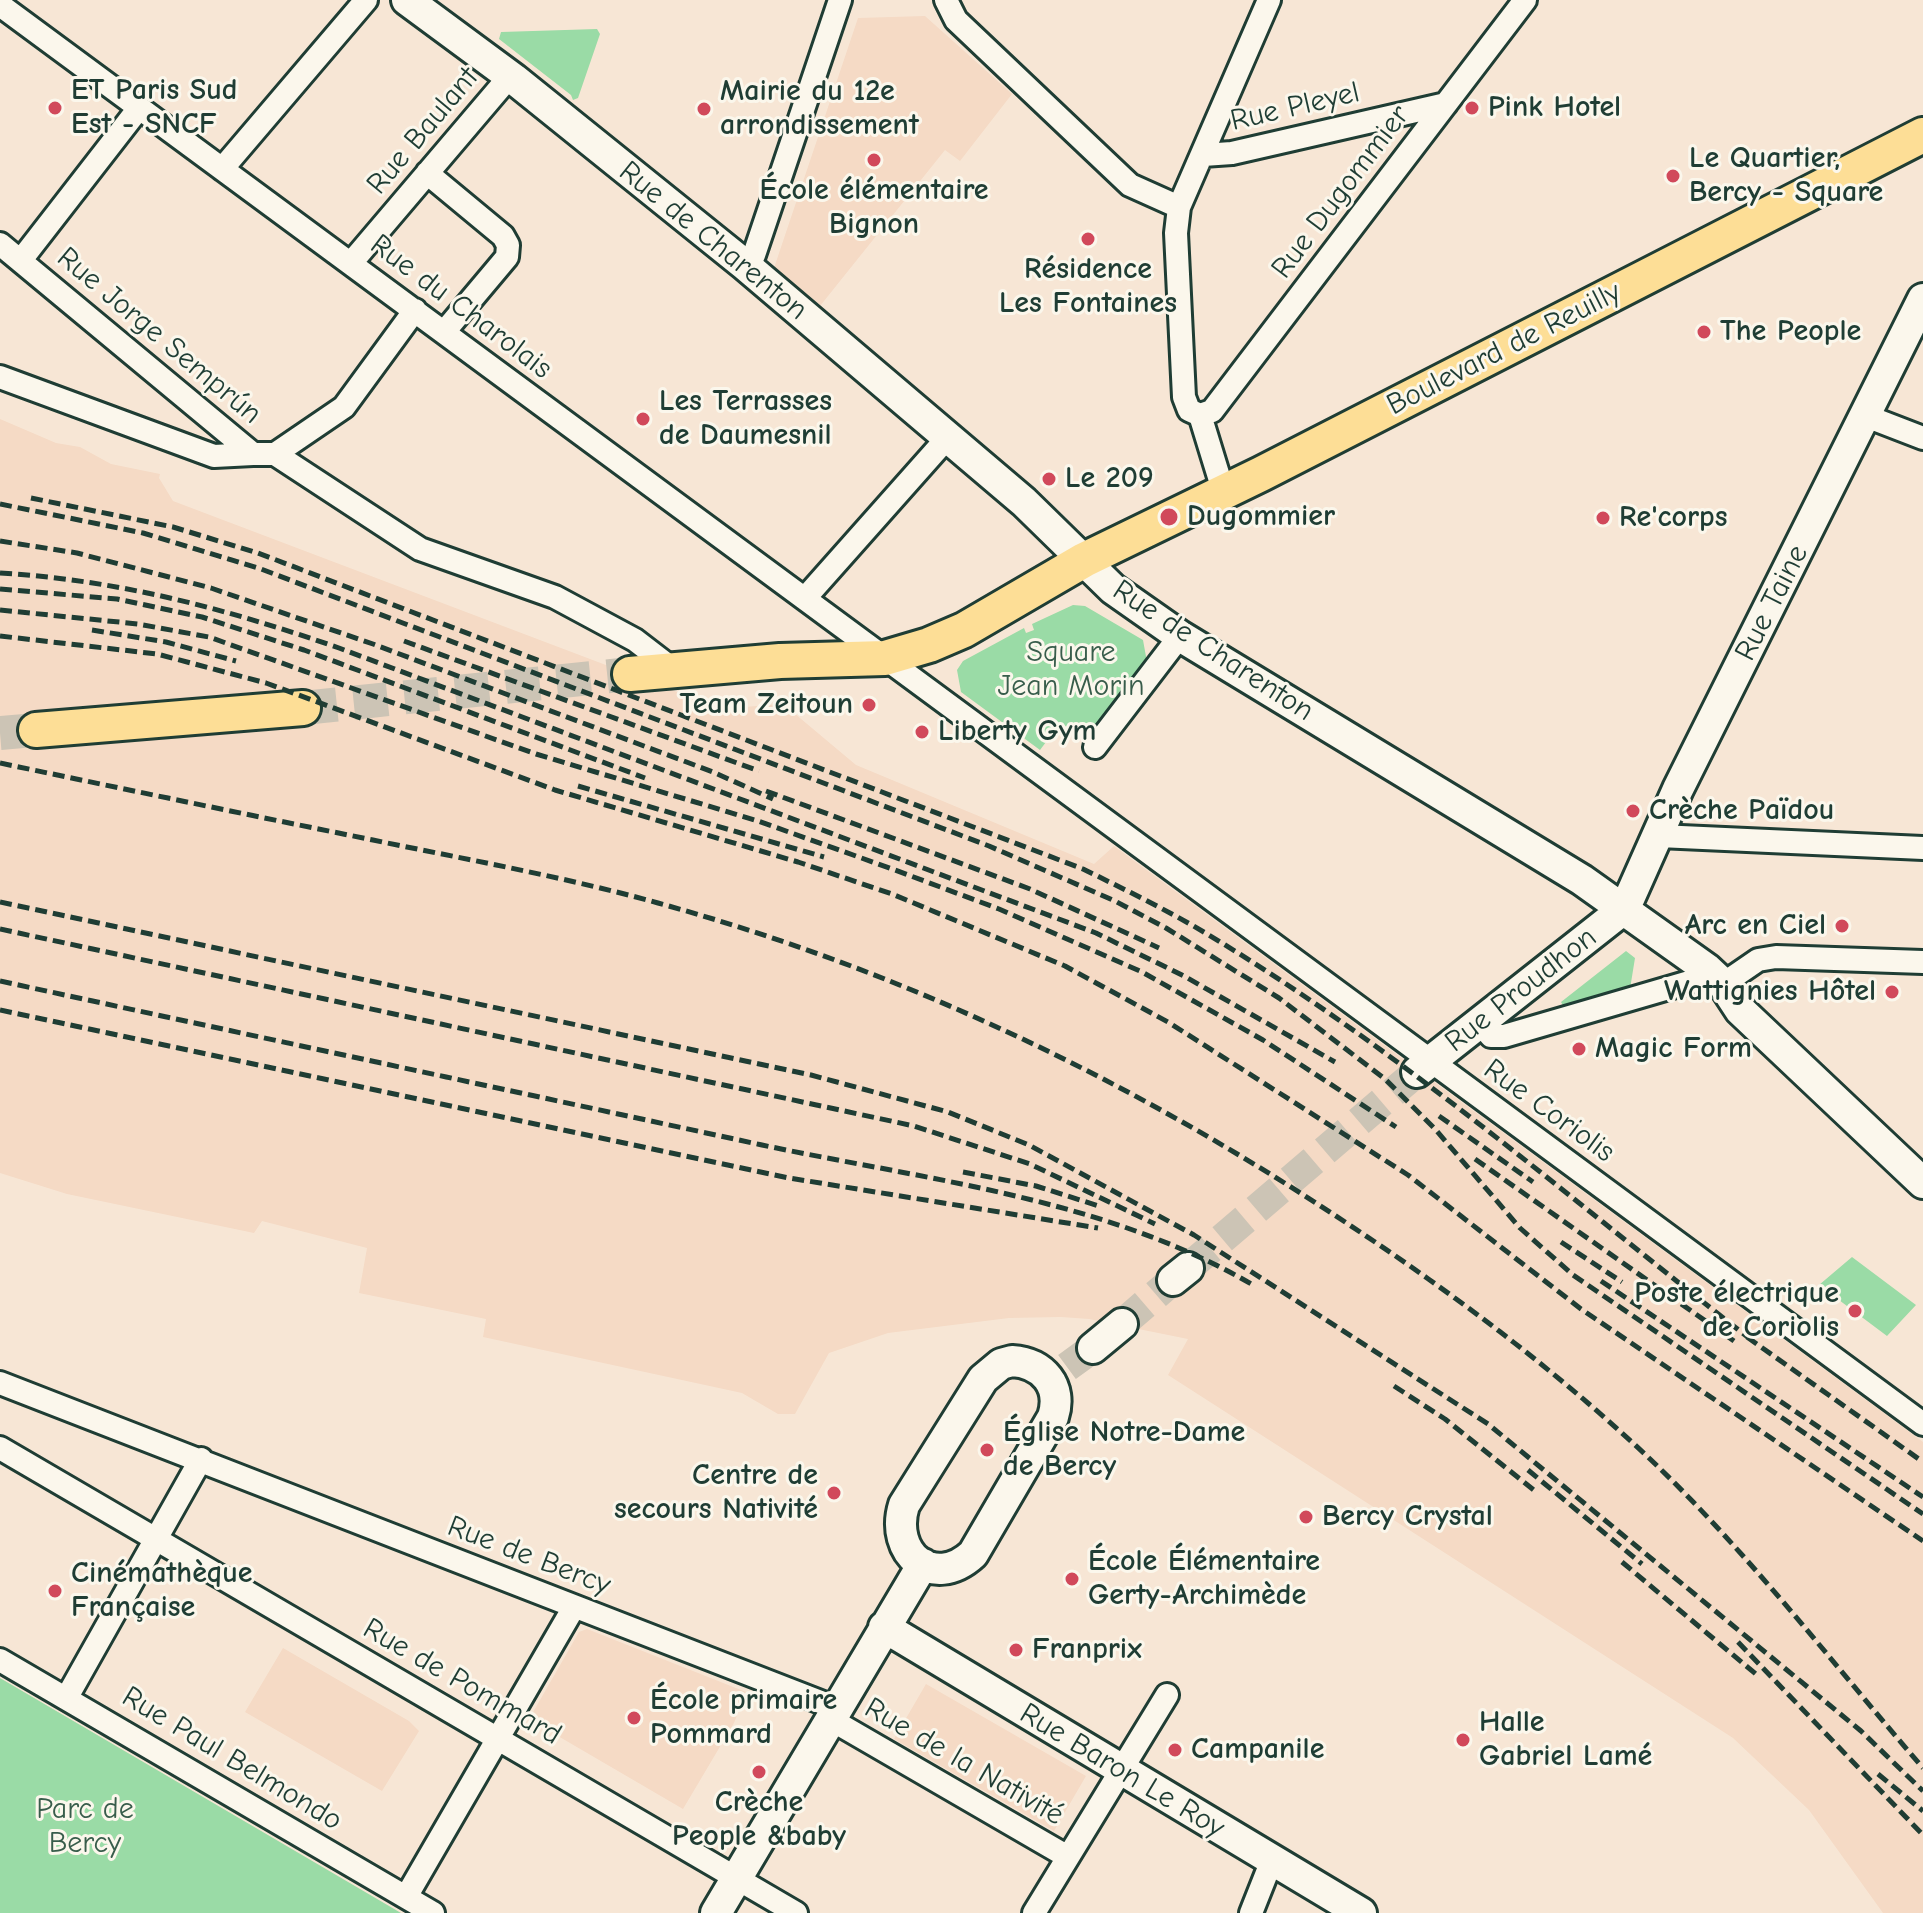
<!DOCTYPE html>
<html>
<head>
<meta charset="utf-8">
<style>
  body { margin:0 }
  canvas { display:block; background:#f7e6d5 }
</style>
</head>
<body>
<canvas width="1923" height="1913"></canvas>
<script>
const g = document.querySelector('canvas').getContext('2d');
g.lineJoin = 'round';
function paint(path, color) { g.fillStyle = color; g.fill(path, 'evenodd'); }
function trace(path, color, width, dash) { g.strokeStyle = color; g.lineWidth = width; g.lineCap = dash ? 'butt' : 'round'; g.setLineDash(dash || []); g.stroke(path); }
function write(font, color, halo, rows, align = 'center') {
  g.font = font + ' "Comic Neue",sans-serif'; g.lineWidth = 6; g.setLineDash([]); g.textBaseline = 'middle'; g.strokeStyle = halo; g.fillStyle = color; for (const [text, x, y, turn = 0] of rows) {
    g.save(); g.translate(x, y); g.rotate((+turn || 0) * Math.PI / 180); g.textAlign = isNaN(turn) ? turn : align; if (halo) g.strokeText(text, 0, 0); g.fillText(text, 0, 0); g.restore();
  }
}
paint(new Path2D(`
  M925,16L1012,94L960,161L945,150L820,306L774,268L858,18Z
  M0,419L56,443L80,447L111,464L160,474L159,478L173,501L722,709L791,703L794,713L856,765L1094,864L1114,846L1923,1442V1913H1883L1809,1810L1733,1738L1168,1375L1188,1339L1089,1319L1061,1317L1009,1318L888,1333L829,1353L795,1414H778L742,1393L483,1337L486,1319L359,1293L367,1248L262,1221L254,1233L67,1194L0,1173Z
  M587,1629L746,1692L734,1723L683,1809L534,1722L532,1714L579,1632Z
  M283,1648L409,1721L419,1731L382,1791L245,1712Z
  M926,1684L1086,1776L1054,1831L894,1739Z`), '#f5dac5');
paint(new Path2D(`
  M597,29L600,34L578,98L573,100L571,95L499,39L501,32Z
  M1073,605L1085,606L1143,640L1147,662L1085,741L1064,725L1058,726L1040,750L961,692L957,670L963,661L1024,628L1026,633L1034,630L1032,624Z
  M1626,951L1635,958L1630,989L1565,1009L1561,1002Z
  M1852,1257L1916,1305L1887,1336L1819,1285Z
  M0,1678L401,1913H0Z`), '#9adba6');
trace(new Path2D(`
  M1188,1268L1417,1072
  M1122,1324L1173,1280
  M1067,1367L1093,1348`), '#ccc4b5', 30, [30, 15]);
trace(new Path2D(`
  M303,708L630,674
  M0,733L36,730`), '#ccc4b5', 34, [34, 17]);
const street = new Path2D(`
  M946,0L956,20L1130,185L1179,207
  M1269,0L1179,207L1176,233L1184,397L1189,410L1200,415L1212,411L1525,0
  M0,5L1923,1424
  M1203,155L1232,153L1446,104
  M222,169L366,0
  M427,173L503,236L508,245L507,257L444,332
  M0,244L253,454H275L344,407L415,310
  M21,260L139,108
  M351,263L510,76
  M745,265L754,255L840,0
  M0,377L214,456L253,454
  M1200,415L1219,477
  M1866,416L1923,438
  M275,454L420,549L555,597L635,640L674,670
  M806,597L948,437
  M1095,747L1180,636
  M1659,836L1923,848
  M1723,984L1758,960L1776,957L1923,962
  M1479,1022L1491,1036H1504L1696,980L1707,969
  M0,1383L836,1708
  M0,1448L796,1913
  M0,1660L433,1913
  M67,1697L201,1459
  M830,1719L1068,1857
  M406,1897L574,1607
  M1034,1913L1167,1695
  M1251,1913L1272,1860`);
const secondary = new Path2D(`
  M407,0L514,79L745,265L1024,502L1113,589L1180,636L1582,880L1707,969L1723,984L1740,1010L1923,1183
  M1417,1072L1625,908L1678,789L1923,299
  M1173,1280L1188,1268
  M1093,1348L1122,1324
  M1012,1361C1043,1363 1063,1386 1053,1417L973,1554C933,1591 889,1553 904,1505L983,1379L1001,1364Z
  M884,1627L1361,1913
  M716,1913L923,1564`);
const primary = new Path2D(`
  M630,674L780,661L885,658L929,645L964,630L1084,560L1261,474L1923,135
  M36,730L303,708`);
trace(street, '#1f3d34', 28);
trace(secondary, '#1f3d34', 36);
trace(primary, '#1f3d34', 40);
trace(street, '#fbf7ec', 22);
trace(secondary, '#fbf7ec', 30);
trace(primary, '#fdde96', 34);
trace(new Path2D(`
  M31,498L173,527L258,553L1083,869C1130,892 1177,915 1222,943C1411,1059 1579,1206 1754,1342
  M0,504L143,533L261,569L989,846L1115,901L1166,928L1279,998L1385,1079L1435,1129L1520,1228L1573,1275L1923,1514
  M0,541L77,553L211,588L373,644L713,772L773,799
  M0,573C119,580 227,609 339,648L1096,933L1184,976L1335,1062
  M0,589L117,599L202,617L304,650L645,778
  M0,610L138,624L209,637L536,754L758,821L895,870L999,909L1142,972L1263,1040L1396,1127
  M92,630L166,642L236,661
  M0,636L157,654L266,683L555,790L798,862L892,894L1065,966L1168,1022L1408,1175L1581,1309L1923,1541
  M404,641L759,771
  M0,763C124,789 249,815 373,840C469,860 565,877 658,903C894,968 1114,1072 1319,1205C1435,1280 1547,1362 1648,1457C1748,1552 1833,1664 1923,1768
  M578,786L824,857
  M766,791L1030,889L1159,948
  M0,902L811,1075L948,1112L1029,1145L1194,1235L1488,1424L1861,1731L1923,1791
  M0,929L914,1126L1030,1164L1155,1224
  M0,981C254,1036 508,1090 762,1145C927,1180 1104,1198 1253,1285
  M0,1010L789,1178L1098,1228
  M1439,1116L1533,1182
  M1475,1159L1734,1341
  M963,1172L1036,1186L1099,1206
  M1561,1242L1622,1282
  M1601,1281L1923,1497
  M1747,1337L1923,1462
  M1394,1386L1445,1419L1535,1491
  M1528,1470L1642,1564
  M1622,1562L1757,1675
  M1738,1642L1923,1835
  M1878,1774L1923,1811`), '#1f3d34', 5, [12, 6]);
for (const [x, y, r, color] of [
  [55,108,8,"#d1495b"],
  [1472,108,8,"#d1495b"],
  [704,109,8,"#d1495b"],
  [874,160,8,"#d1495b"],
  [1673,176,8,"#d1495b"],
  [1088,239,8,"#d1495b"],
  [1704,332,8,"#d1495b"],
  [643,419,8,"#d1495b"],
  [1049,479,8,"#d1495b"],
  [1169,517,10,"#d1495b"],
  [1603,518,8,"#d1495b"],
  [869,705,8,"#d1495b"],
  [922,732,8,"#d1495b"],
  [1633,811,8,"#d1495b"],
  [1842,926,8,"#d1495b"],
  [1892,992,8,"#d1495b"],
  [1579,1049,8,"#d1495b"],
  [1855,1311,8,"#d1495b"],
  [987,1450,8,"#d1495b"],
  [834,1493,8,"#d1495b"],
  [1306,1517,8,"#d1495b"],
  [1072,1579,8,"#d1495b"],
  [55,1591,8,"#d1495b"],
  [1016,1650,8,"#d1495b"],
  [634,1718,8,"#d1495b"],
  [1463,1740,8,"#d1495b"],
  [1175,1750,8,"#d1495b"],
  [759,1772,8,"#d1495b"]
]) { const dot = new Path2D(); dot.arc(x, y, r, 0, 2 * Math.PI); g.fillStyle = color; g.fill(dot); trace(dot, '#fbf7ec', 3); }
write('bold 30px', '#1f3d34', '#fbf7ec', [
  ["ET Paris Sud",71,91],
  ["Est - SNCF",71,125],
  ["Mairie du 12e",720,92],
  ["arrondissement",720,126],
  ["Pink Hotel",1488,108],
  ["Le Quartier,",1689,159],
  ["Bercy - Square",1689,193],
  ["École élémentaire",874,191,"center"],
  ["Bignon",874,225,"center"],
  ["Résidence",1088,270,"center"],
  ["Les Fontaines",1088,304,"center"],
  ["The People",1720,332],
  ["Les Terrasses",659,402],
  ["de Daumesnil",659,436],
  ["Le 209",1065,479],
  ["Dugommier",1187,517],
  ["Re'corps",1619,518],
  ["Team Zeitoun",853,705,"right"],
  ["Liberty Gym",938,732],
  ["Crèche Païdou",1649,811],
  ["Arc en Ciel",1826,926,"right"],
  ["Wattignies Hôtel",1876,992,"right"],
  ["Magic Form",1595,1049],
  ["Poste électrique",1839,1294,"right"],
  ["de Coriolis",1839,1328,"right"],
  ["Église Notre-Dame",1003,1433],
  ["de Bercy",1003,1467],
  ["Centre de",818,1476,"right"],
  ["secours Nativité",818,1510,"right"],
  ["Bercy Crystal",1322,1517],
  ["École Élémentaire",1088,1562],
  ["Gerty-Archimède",1088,1596],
  ["Cinémathèque",71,1574],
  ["Française",71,1608],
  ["Franprix",1032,1650],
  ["École primaire",650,1701],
  ["Pommard",650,1735],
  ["Halle",1479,1723],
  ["Gabriel Lamé",1479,1757],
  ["Campanile",1191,1750],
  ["Crèche",759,1803,"center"],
  ["People &baby",759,1837,"center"]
], 'left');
write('30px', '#1f3d34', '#fbf7ec', [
  ["Rue Pleyel",1295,107,-13],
  ["Rue Baulant",423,131,-50],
  ["Rue Dugommier",1341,192,-53],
  ["Rue de Charenton",713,241,39],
  ["Rue du Charolais",461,307,37],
  ["Rue Jorge Semprún",159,336,40],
  ["Boulevard de Reuilly",1504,349,-27],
  ["Rue Taine",1772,603,-63],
  ["Rue de Charenton",1213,651,33],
  ["Rue Proudhon",1521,990,-38],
  ["Rue Coriolis",1549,1111,36],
  ["Rue de Bercy",529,1556,21],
  ["Rue de Pommard",462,1682,30],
  ["Rue Paul Belmondo",232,1759,31],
  ["Rue de la Nativité",964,1762,30],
  ["Rue Baron Le Roy",1122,1771,31]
]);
write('30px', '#385d4b', '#fbf7ec', [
  ["Square",1071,653],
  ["Jean Morin",1071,687],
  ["Parc de",85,1810],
  ["Bercy",85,1844]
]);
</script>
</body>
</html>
